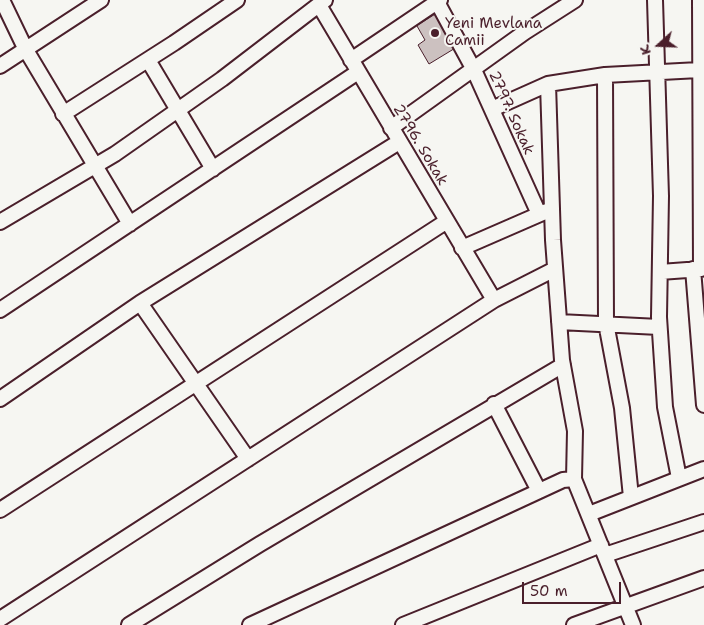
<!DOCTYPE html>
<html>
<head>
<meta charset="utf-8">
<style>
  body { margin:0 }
  #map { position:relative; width:704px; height:625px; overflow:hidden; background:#f6f6f2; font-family:"Shantell Sans",sans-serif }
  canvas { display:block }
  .north { position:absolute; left:634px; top:20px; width:50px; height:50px; -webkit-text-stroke:4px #f6f6f2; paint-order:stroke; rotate:250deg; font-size:14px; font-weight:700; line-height:20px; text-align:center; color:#4a1f2b }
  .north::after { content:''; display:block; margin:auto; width:18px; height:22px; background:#4a1f2b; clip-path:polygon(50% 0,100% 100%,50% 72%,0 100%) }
  .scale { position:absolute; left:522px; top:582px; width:99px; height:22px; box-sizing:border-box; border:2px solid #4a1f2b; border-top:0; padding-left:6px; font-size:15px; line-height:18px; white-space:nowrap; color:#4a1f2b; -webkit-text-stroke:4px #f6f6f2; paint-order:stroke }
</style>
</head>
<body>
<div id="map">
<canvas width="704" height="625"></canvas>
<div class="north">K</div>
<div class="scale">50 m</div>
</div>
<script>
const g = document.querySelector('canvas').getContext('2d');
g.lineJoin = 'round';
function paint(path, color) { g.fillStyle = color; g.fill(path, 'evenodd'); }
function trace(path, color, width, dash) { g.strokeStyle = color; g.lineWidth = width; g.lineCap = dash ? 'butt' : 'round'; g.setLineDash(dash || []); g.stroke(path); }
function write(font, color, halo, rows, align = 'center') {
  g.font = font + ' "Shantell Sans",sans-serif'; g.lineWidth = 4; g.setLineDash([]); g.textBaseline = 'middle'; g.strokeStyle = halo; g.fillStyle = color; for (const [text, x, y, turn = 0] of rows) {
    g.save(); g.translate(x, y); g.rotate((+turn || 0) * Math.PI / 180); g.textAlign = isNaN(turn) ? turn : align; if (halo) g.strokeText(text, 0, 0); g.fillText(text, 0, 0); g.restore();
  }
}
const building = new Path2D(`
  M436,14L457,47L429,64L418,45L425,40L417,26Z`);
paint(building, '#ccc1c0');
trace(building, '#4a1f2b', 1);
const minor = new Path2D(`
  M2,0L26,50L130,224
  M436,0L474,70L539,214
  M655,0L661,196L659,317L665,407L679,478
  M700,0L701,269
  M319,5L494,300
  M148,60L213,169
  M351,60L440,0
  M0,66L101,0
  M605,75L606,323L622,408L631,497
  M548,84L553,240L562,360L575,431L574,479L633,625
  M492,109L548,84L605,75L699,70
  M63,114L174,43L237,0
  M391,128L525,32L575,0
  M0,222L115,154L222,79L325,0
  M462,248L547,211
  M693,269L704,405
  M660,272L701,269
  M140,303L248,459
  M0,310L358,72
  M559,322L659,327
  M0,399L140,303L399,142
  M494,404L539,491
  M0,510L447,221
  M589,514L704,469
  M605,555L704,522
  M0,619L494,300L555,269
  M129,625L260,544L563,365
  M250,625L563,480L574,479
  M403,625L601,545
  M574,625L704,578`);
trace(minor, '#4a1f2b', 18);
trace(minor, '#f6f6f2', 14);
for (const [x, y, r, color] of [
  [435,33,5,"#4a1f2b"]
]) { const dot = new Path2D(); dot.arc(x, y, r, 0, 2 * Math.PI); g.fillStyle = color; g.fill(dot); trace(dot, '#f6f6f2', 2); }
write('15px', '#4a1f2b', '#f6f6f2', [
  ["Yeni Mevlana",445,24],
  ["Camii",445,41]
], 'left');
write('15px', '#4a1f2b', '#f6f6f2', [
  ["2797. Sokak",511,113,66],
  ["2796. Sokak",420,145,59]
]);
</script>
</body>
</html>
